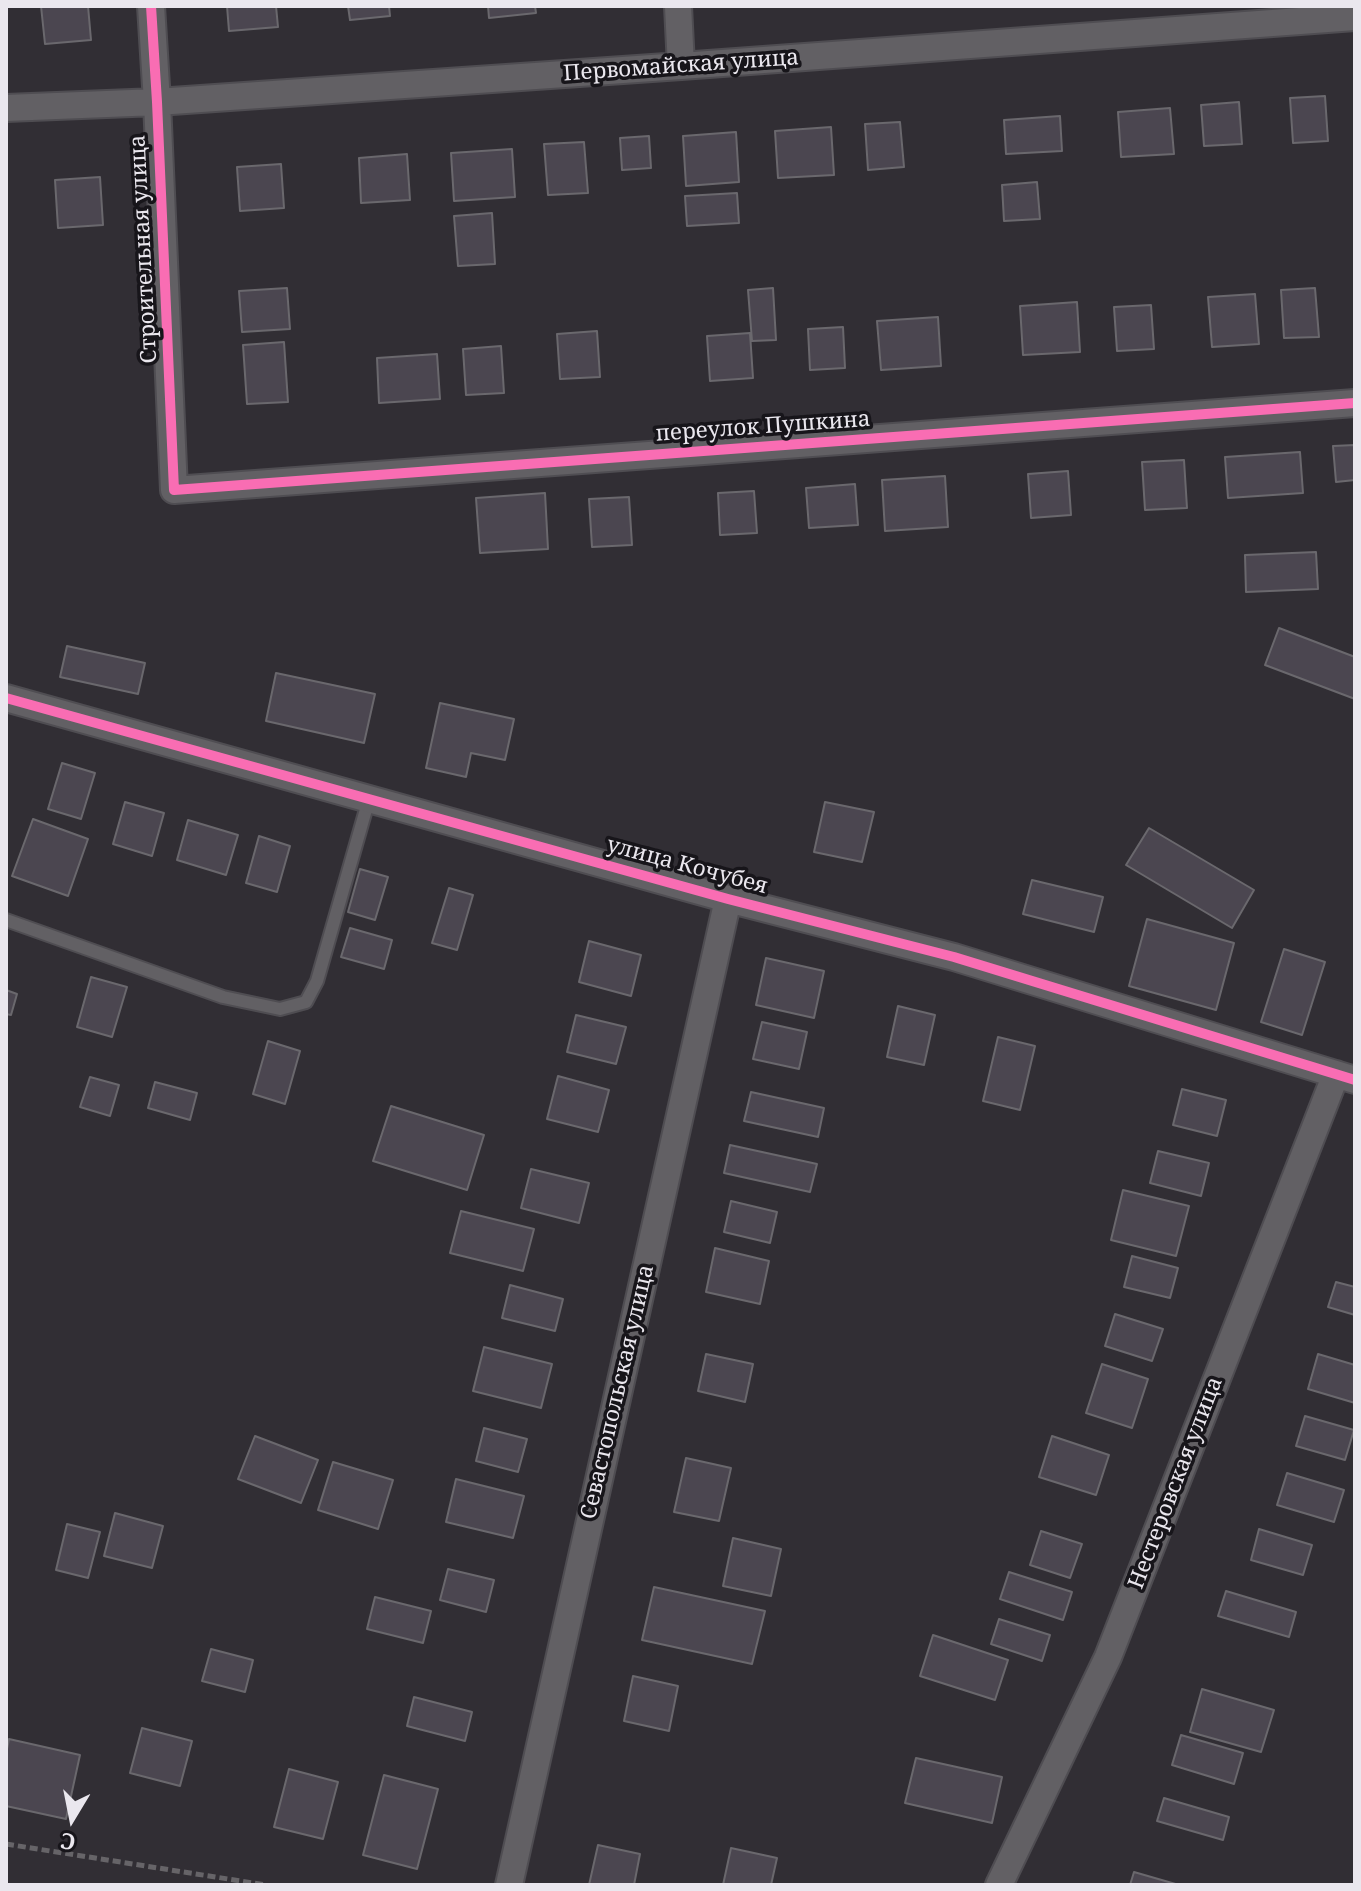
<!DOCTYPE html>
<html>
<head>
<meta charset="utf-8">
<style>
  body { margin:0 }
  #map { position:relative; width:1361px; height:1891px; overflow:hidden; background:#312e34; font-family:"Noto Serif",serif }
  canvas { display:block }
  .frame { position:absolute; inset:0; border:8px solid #eae7ee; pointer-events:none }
  .north { position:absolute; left:32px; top:1779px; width:80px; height:80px; -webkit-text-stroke:6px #17151a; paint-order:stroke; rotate:190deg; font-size:22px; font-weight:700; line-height:32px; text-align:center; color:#eae7ee }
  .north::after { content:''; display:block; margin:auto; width:28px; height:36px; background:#eae7ee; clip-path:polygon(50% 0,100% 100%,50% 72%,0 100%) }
</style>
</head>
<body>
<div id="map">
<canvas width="1361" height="1891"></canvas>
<div class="frame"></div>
<div class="north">С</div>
</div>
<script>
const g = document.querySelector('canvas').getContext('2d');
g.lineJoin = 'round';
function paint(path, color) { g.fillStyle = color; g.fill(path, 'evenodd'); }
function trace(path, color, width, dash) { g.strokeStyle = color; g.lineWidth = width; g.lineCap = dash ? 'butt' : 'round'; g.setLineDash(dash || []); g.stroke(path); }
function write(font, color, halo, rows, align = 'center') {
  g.font = font + ' "Noto Serif",serif'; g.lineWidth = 7; g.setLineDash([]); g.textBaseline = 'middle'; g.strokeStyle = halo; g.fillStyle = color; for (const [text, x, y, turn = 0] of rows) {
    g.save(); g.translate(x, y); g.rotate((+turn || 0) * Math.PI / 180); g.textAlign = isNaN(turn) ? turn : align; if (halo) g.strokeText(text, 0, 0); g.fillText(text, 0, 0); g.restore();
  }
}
const building = new Path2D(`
  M41,6H88L91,40L45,44Z
  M227,6H276L278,27L229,31Z
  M348,6H389L390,16L350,20Z
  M488,6H535L536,13L489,18Z
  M1325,96L1328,141L1293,143L1290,98Z
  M1239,102L1242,144L1204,146L1201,105Z
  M1170,108L1174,154L1121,157L1118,112Z
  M1060,116L1062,151L1006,154L1004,120Z
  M900,122L904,167L868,170L865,124Z
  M831,127L834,175L778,178L775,131Z
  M736,132L739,182L686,186L683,136Z
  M649,136L651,168L622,170L620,138Z
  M584,142L588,193L548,195L544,144Z
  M512,149L515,197L454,201L451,153Z
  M407,154L410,200L361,203L359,158Z
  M281,164L284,208L240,211L237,167Z
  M100,177L103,225L58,228L55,180Z
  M1037,182L1040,219L1004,221L1002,185Z
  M737,193L739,223L687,226L685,196Z
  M492,213L495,264L458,266L454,216Z
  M287,288L290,329L242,332L239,291Z
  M773,288L776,340L752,341L748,290Z
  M1315,288L1319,337L1284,338L1281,290Z
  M1255,294L1259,344L1212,347L1208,297Z
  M1077,302L1080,352L1023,355L1020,306Z
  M1151,305L1154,349L1117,351L1114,307Z
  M938,317L941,366L881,370L877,321Z
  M843,327L845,368L810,370L808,329Z
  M597,331L600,377L560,379L557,334Z
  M750,333L753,378L710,381L707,336Z
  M284,342L288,402L247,404L243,345Z
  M501,346L504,393L466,395L463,349Z
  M437,354L440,399L379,403L377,358Z
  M1355,445V480L1336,482L1333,446Z
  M1300,452L1303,493L1228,498L1225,457Z
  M1184,460L1187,508L1145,510L1142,462Z
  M1068,471L1071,515L1031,518L1028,474Z
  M945,476L948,527L885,531L882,480Z
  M855,484L858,525L809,528L806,488Z
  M754,491L757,533L720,535L718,493Z
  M545,493L548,549L480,553L476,498Z
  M629,497L632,545L592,547L589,499Z
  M1316,552L1318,589L1246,592L1245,555Z
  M1279,628L1355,657V699L1265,665Z
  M67,646L145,663L138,694L60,677Z
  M276,673L375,694L364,743L266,721Z
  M440,703L514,719L505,760L471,753L466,777L426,768Z
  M62,763L95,773L81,819L48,809Z
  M125,802L164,813L152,856L113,844Z
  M825,802L874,812L862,862L814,852Z
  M33,819L88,839L68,896L12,876Z
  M188,820L238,835L226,875L177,860Z
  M1149,828L1254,890L1232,928L1126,865Z
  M259,836L290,846L277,892L246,883Z
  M360,869L388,877L375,920L348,912Z
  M1032,880L1103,897L1094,932L1023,914Z
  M449,888L473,895L457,950L432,943Z
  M1147,919L1234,943L1216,1010L1129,986Z
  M350,928L392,940L384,969L341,957Z
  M589,941L641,955L631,996L579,982Z
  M1284,949L1325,962L1302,1035L1261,1022Z
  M766,958L824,971L814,1018L756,1005Z
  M91,977L127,987L112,1037L77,1027Z
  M6,990L17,994L11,1015L6,1014Z
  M898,1006L935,1015L924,1065L887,1057Z
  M576,1015L626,1027L616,1064L567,1052Z
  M762,1022L807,1032L799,1069L753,1059Z
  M998,1037L1035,1046L1020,1110L983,1101Z
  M268,1041L300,1051L285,1104L253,1094Z
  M558,1076L609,1090L598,1132L547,1119Z
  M90,1077L119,1085L110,1116L80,1107Z
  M155,1082L197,1093L190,1120L148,1108Z
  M1182,1089L1226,1100L1217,1136L1173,1125Z
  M751,1092L824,1108L818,1137L744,1121Z
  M391,1106L484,1135L467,1190L373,1161Z
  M730,1145L817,1164L810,1192L724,1173Z
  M1158,1151L1209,1163L1201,1196L1150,1183Z
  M531,1169L589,1183L579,1223L521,1208Z
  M1123,1190L1189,1206L1176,1256L1111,1240Z
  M731,1201L777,1212L770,1243L724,1232Z
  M461,1211L534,1229L523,1271L450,1253Z
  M715,1248L769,1261L760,1304L706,1292Z
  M1132,1256L1178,1268L1170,1298L1124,1287Z
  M1336,1282L1355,1287V1315L1328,1307Z
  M510,1285L563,1299L555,1331L502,1318Z
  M1115,1314L1163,1329L1152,1361L1105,1346Z
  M484,1347L552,1364L541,1408L473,1391Z
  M706,1354L753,1364L745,1402L698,1391Z
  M1318,1354L1355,1365V1403L1308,1389Z
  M1102,1364L1148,1379L1132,1428L1086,1413Z
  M1305,1416L1354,1430L1345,1460L1296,1446Z
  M484,1428L527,1439L518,1472L476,1461Z
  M255,1436L318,1460L301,1503L238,1479Z
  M1052,1436L1109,1455L1096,1495L1039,1477Z
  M686,1458L731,1468L719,1521L674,1512Z
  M333,1462L393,1480L378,1529L318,1510Z
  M1287,1473L1344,1490L1334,1522L1277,1505Z
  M456,1479L524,1496L513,1538L446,1522Z
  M115,1513L163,1526L152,1568L104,1556Z
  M67,1524L100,1532L88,1578L56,1570Z
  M1259,1529L1312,1545L1303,1575L1251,1560Z
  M1041,1531L1082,1544L1070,1578L1030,1565Z
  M733,1538L781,1549L771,1596L723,1586Z
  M448,1569L494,1580L486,1612L440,1600Z
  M1009,1572L1072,1592L1063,1620L1000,1599Z
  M654,1587L765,1611L752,1664L642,1640Z
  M1226,1591L1296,1612L1289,1637L1218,1616Z
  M375,1597L431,1611L423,1643L367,1629Z
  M999,1619L1050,1635L1042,1661L991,1644Z
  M933,1635L1008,1660L995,1700L920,1676Z
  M211,1649L253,1660L245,1692L202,1681Z
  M633,1676L678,1686L669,1731L624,1721Z
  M1202,1689L1274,1710L1261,1752L1190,1732Z
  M414,1697L472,1712L465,1741L407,1726Z
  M142,1728L192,1741L180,1786L130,1773Z
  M1181,1735L1243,1753L1234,1784L1172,1765Z
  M9,1739L80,1755L66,1819L6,1806V1754Z
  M916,1758L1002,1777L992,1823L905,1803Z
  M289,1769L338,1782L323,1839L274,1827Z
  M384,1775L438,1789L417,1869L363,1855Z
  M1164,1798L1229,1817L1223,1840L1157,1821Z
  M598,1845L640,1854L634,1885H589Z
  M731,1848L777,1858L771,1885H723Z
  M1134,1872L1179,1885H1130Z`);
paint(building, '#4b4650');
trace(building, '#6a686d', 2);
const service = new Path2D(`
  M6,920L223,997L280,1009L306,1002L317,981L369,799`);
const minor = new Path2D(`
  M151,6L157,102L174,490L1355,403
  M678,6L681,66
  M6,108L157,102L681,66L1355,17
  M6,698L728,899L954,957L1355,1080
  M509,1885L728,899
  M999,1885L1108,1657L1336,1074`);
trace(service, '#4f4d52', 16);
trace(minor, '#4f4d52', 30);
trace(new Path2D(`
  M6,1844L266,1885`), '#666468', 5, [8, 4]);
trace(service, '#626064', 12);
trace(minor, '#626064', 26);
trace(new Path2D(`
  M151,6L157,102L174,490L1355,403
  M6,698L728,899L954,957L1355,1080`), '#f96db3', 10);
write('22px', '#eae7ee', '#17151a', [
  ["Первомайская улица",681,66,-4],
  ["Строительная улица",144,249,-93],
  ["переулок Пушкина",763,427,-4],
  ["улица Кочубея",687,866,15],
  ["Севастопольская улица",618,1392,-77],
  ["Нестеровская улица",1176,1483,-69]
]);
</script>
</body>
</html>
